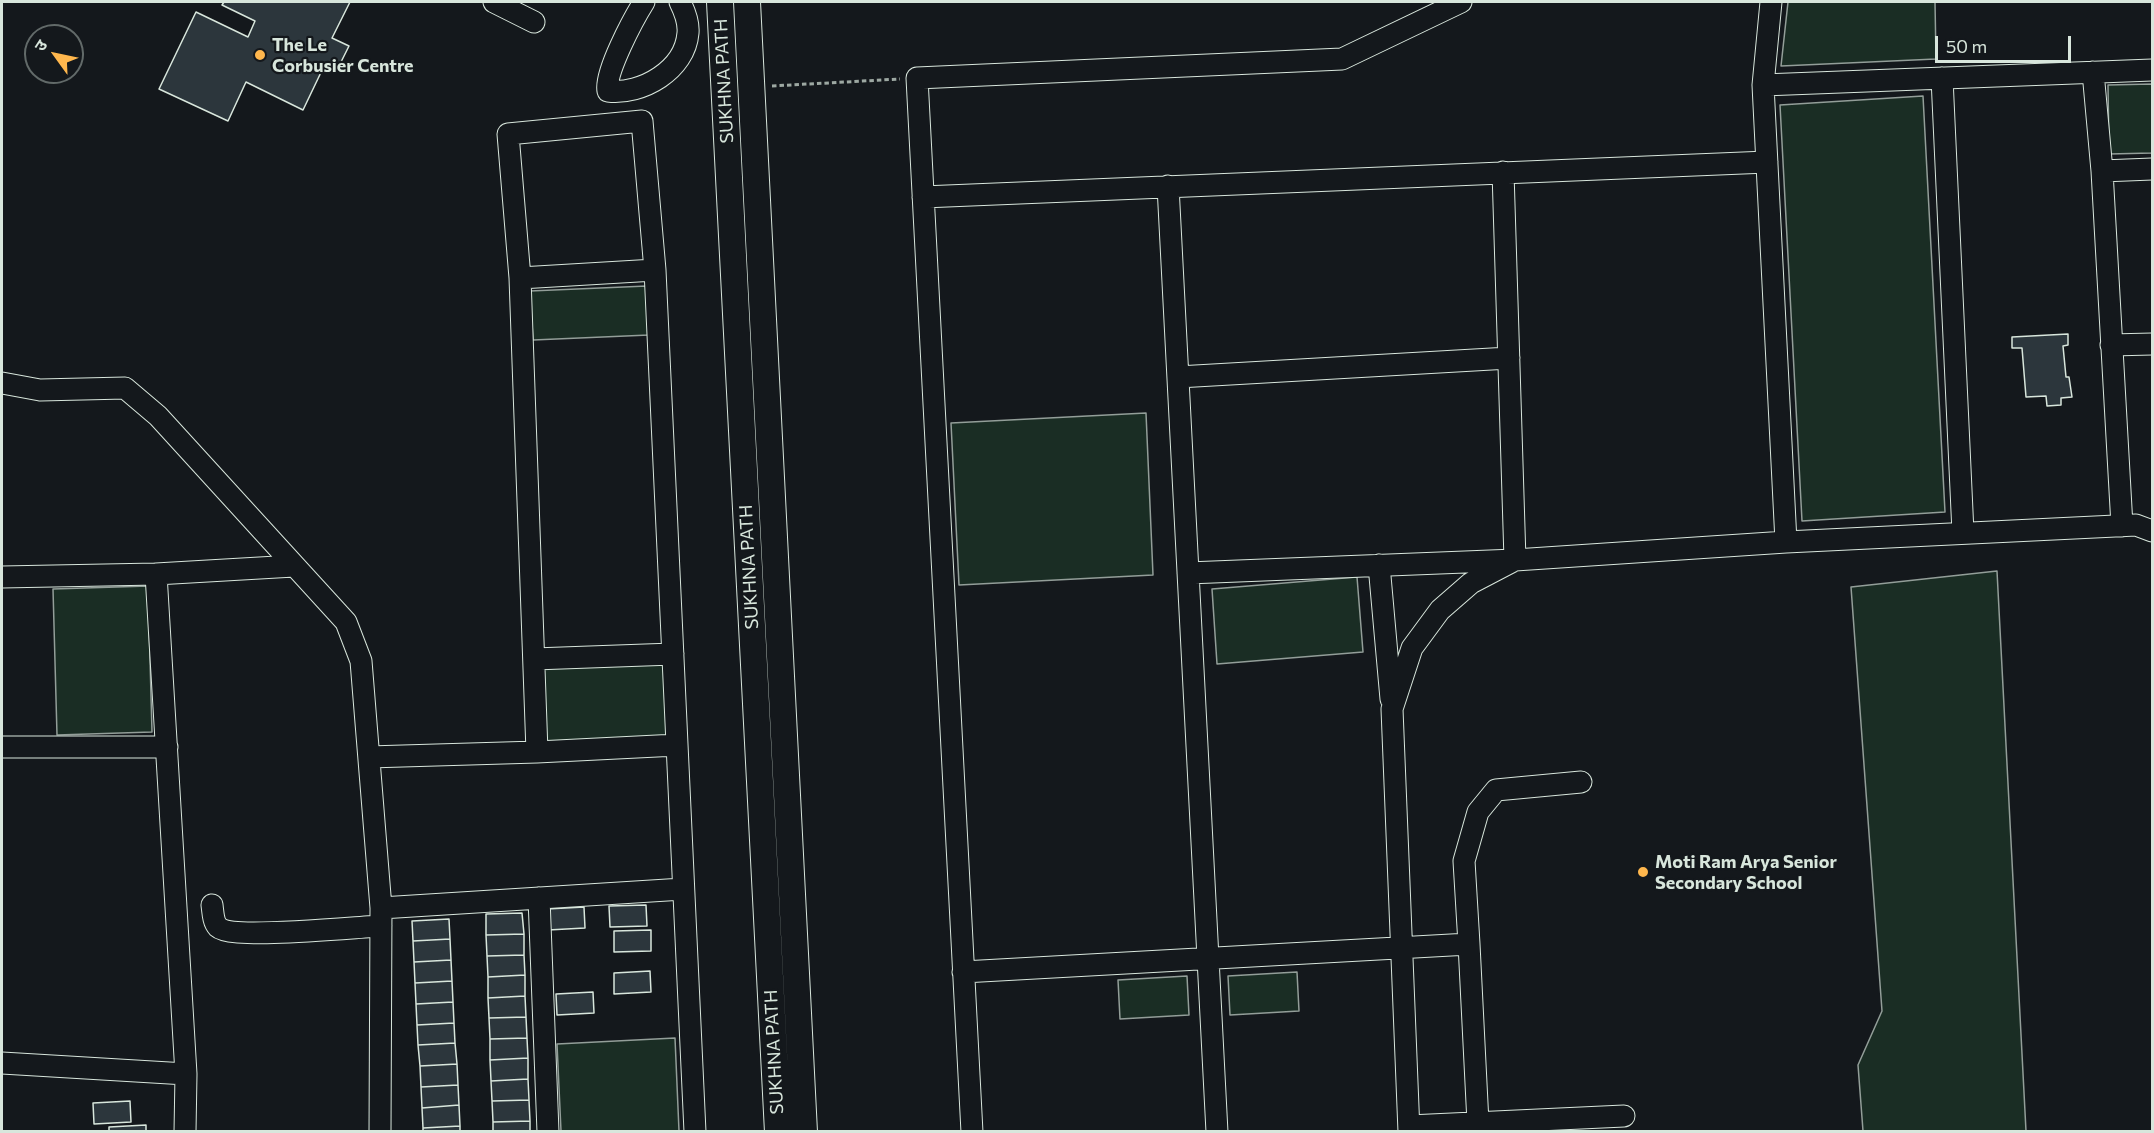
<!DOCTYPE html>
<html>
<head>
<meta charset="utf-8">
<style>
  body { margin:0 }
  #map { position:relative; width:2154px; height:1133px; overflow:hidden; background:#14181c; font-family:Commissioner,"Noto Sans Devanagari",sans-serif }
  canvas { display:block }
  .frame { position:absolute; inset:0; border:3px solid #d8e6dc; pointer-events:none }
  .north { position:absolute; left:24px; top:24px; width:60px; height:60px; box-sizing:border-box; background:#14181c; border:2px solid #626a69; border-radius:50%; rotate:303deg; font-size:16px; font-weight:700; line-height:24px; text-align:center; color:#d8e6dc }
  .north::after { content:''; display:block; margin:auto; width:21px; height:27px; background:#ffb74d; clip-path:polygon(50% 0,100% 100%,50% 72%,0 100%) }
  .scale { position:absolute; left:1935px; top:36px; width:136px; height:27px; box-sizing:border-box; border:3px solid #d8e6dc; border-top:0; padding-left:8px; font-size:18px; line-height:21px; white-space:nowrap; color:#d8e6dc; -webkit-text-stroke:4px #14181c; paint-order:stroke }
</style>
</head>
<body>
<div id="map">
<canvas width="2154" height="1133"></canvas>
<div class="frame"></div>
<div class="north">उ</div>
<div class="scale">50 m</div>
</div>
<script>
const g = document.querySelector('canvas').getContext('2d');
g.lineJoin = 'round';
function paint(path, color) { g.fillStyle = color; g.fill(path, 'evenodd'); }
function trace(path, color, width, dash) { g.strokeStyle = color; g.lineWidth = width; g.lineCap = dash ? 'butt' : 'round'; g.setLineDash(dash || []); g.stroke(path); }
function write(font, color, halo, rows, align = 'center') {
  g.font = font + ' Commissioner,sans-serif'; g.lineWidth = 4.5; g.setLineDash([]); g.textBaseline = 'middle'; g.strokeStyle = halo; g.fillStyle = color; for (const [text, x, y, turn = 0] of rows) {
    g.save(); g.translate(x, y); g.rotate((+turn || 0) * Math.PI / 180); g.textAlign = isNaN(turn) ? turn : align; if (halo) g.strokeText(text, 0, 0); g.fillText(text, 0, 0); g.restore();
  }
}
const green = new Path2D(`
  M1788,2H1935L1936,59L1781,66Z
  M2152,84V153L2109,154L2108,85Z
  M1923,96L1945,512L1802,521L1780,105Z
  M647,286L649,335L533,340L530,291Z
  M1146,413L1153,575L959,585L951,423Z
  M1997,571L2026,1131H1863L1858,1065L1882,1011L1851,587Z
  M1357,577L1363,652L1217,664L1212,589Z
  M148,586L152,732L57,735L53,589Z
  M667,662L670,738L545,742L542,666Z
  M1297,972L1299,1011L1230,1015L1228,976Z
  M1187,976L1189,1015L1120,1019L1118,980Z
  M675,1038L679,1131H561L557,1044Z`);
paint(green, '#1a2d24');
trace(green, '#939e99', 1.5);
const building = new Path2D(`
  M224,2H350L332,38L349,46L337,70L325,64L303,110L246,82L228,121L159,89L196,12L248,37L255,21L222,5Z
  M2068,334V345L2063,346L2066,377H2069L2072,397L2061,398V405L2047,406L2046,396L2026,397L2022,348H2012V337Z
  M646,905L647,926L610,927L609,906Z
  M584,907L585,928L548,930L547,909Z
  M522,913L524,934L486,935V914Z
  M449,919L450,939L413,941L412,921Z
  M651,930V951L614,952V931Z
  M524,934V955L487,956L486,935Z
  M450,939L451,960L414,962L413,941Z
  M524,955L525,975L488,977L487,956Z
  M451,960L452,981L415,983L414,962Z
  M650,971L651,992L614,994V973Z
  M525,975V996L488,998V977Z
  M452,981L453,1002L416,1004L415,983Z
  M593,992L594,1013L557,1015L556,994Z
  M525,996L526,1017L489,1018L488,998Z
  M453,1002L454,1023L417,1025L416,1004Z
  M526,1017L527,1038L490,1039L489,1018Z
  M454,1023L455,1043L418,1045L417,1025Z
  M527,1038L528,1058L490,1060V1039Z
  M455,1043L457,1064L420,1066L418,1045Z
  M528,1058V1079L491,1081L490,1060Z
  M457,1064L458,1085L421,1087L420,1066Z
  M528,1079L529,1100L492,1101L491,1081Z
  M458,1085L459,1105L422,1108L421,1087Z
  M529,1100L530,1121L493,1122L492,1101Z
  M130,1101L131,1122L94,1124L93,1103Z
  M459,1105L460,1126L423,1128L422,1108Z
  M530,1121V1132H493V1122Z
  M146,1125V1132H109V1127Z
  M460,1126V1132H423V1128Z`);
paint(building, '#2c363c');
trace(building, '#d8e6dc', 1.5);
const minor = new Path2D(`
  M494,2L534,22
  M644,2C634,18 604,73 608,91C642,95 685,70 688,33C689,22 685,12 680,2
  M1771,2L1763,85L1786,542
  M2093,72L2102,171L2152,169
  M1942,78L1963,533
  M1763,85L2152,70
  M2102,171L2122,526
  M1168,186L1217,1132
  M923,197L1767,162
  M520,278L655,270
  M2111,345L2152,344
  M1178,377L1509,358
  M2,383L40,390L125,388L158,416L346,622L361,661L381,908L380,1132
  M1379,565L1391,699
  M1188,573L1515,560L1503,172
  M156,574L186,1074L185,1132
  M2,577L156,574L294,566
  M534,659L673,654
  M2,747H167
  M537,752L520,278L508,134L642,121L655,270L695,1132
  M369,757L537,752L677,745
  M539,898L548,1132
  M212,905C213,912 213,922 218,927C232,940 356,927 381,926
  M381,908L683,889
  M1469,944L1464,861L1478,812L1496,790L1581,782
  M963,972L1469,944L1478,1123
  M2,1063L186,1074
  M1409,1126L1624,1116
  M972,1132L917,78L1342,59L1461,2
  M1409,1132L1392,709L1412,648L1440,610L1471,583L1515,560L1786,542L2136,525L2152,531`);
const major = new Path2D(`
  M720,2L778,1132
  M747,2L804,1132`);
trace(minor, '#d8e6dc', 23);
trace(major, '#d8e6dc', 28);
trace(new Path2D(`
  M772,86L900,79`), '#9da8a2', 3, [4.5, 3]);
trace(minor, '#14181c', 21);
trace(major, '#14181c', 26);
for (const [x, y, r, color] of [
  [260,55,6,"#ffb74d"],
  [1643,872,6,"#ffb74d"]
]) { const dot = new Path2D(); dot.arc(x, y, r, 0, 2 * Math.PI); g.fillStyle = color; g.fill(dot); trace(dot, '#14181c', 2); }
write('bold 18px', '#d8e6dc', '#14181c', [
  ["The Le",272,45],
  ["Corbusier Centre",272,66],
  ["Moti Ram Arya Senior",1655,862],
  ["Secondary School",1655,883]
], 'left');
write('18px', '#d8e6dc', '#14181c', [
  ["SUKHNA PATH",724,81,-93],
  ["SUKHNA PATH",749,567,-93],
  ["SUKHNA PATH",774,1052,-93]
]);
</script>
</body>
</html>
